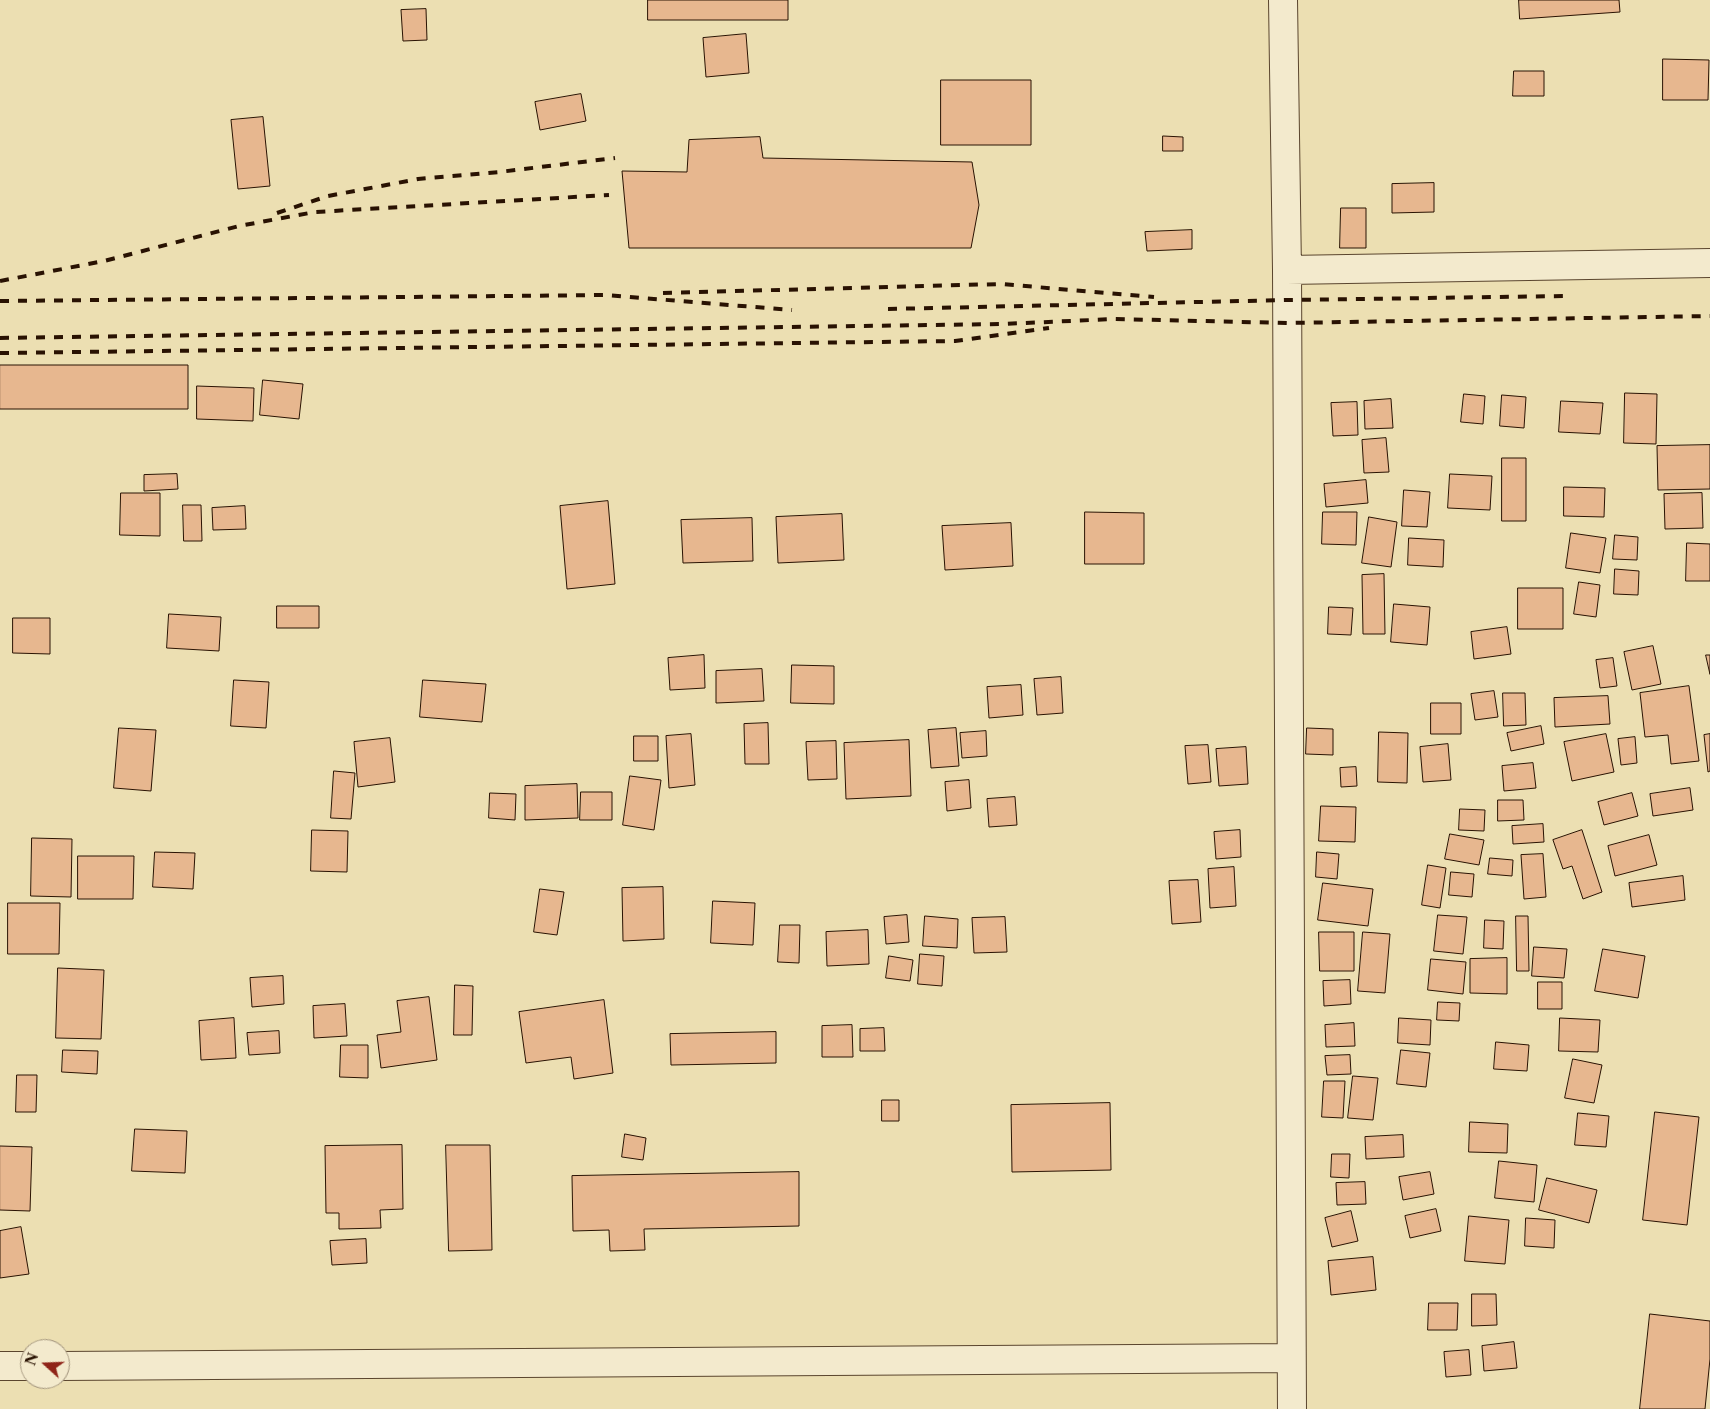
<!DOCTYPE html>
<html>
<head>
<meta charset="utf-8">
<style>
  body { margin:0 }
  #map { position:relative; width:1710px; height:1409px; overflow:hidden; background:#ecdfb2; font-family:"Libre Caslon Text",serif }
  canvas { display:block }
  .north { position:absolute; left:20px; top:1339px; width:50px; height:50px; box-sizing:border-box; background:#f3eacd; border:1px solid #a2947c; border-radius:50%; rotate:290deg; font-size:14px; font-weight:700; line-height:20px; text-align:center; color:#291202 }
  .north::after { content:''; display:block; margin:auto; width:18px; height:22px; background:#8f2418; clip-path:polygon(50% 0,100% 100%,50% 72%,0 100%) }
</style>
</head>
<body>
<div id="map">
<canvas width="1710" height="1409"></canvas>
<div class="north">N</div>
</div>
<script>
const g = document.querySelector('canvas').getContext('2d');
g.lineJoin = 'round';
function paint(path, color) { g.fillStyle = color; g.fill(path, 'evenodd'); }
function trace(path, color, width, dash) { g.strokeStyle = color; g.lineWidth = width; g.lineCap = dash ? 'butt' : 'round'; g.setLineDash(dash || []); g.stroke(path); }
const building = new Path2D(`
  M648,0H788V20H648Z
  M1519,0H1619L1620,12L1520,19Z
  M426,9L427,40L403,41L401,10Z
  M746,34L749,73L706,77L703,38Z
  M1663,59L1709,60L1708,100H1663Z
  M1514,71H1544V96H1513Z
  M941,80H1031V145H941Z
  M581,94L586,121L540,130L535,102Z
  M263,117L270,186L238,189L231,120Z
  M1163,136L1183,137V151H1163Z
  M760,137L763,158L972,162L979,205L971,248H629L622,171L687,172L689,140Z
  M1434,183V212L1392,213V184Z
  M1341,208H1366V248H1340Z
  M1192,230V249L1147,251L1145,232Z
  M0,365H188V409H0Z
  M263,380L303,384L299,419L260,415Z
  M197,386L254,388L253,421L197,419Z
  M1625,393L1657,394L1656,444L1624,443Z
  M1464,394L1485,396L1483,424L1461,422Z
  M1502,395L1526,397L1524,428L1500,426Z
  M1391,399L1393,428L1365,429L1364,401Z
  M1561,401L1603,403L1600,434L1559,432Z
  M1357,402L1358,435L1333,436L1331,403Z
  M1386,438L1389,472L1364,473L1362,440Z
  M1710,445V489L1658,490L1657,446Z
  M1502,458H1526V521H1502Z
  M177,474L178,489L144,491V475Z
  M1450,474L1492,476L1490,510L1448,508Z
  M1366,480L1368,503L1326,507L1324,484Z
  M1564,487L1605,488L1604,517L1564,516Z
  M1404,490L1430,492L1427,527L1402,526Z
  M121,493H160V536L120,535Z
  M1702,493L1703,528L1665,529L1664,494Z
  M608,501L615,584L567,589L560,506Z
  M183,505H201L202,541H184Z
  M245,506L246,529L213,530L212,508Z
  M1085,512L1144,513V564H1085Z
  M1323,512H1357L1356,545L1322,544Z
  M842,514L844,560L778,563L776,517Z
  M1369,517L1397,522L1391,567L1362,563Z
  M752,518L753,561L683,563L681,520Z
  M1011,523L1013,566L945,570L942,526Z
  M1571,533L1606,538L1600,573L1566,568Z
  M1615,535L1638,537L1637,560L1613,559Z
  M1409,538L1444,540L1443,567L1408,565Z
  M1687,543L1710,544V581H1686Z
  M1615,569L1639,571L1638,595L1614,594Z
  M1384,574L1385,634H1363L1362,575Z
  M1579,582L1600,585L1596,617L1574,614Z
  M1518,588H1563V629H1518Z
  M1394,604L1430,607L1427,645L1391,642Z
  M277,606H319V628H277Z
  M1329,607L1353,608L1351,635L1328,634Z
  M169,614L221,617L219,651L167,648Z
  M13,618H50V654L13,653Z
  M1507,627L1511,654L1474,659L1471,632Z
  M1653,646L1661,684L1632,690L1624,652Z
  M704,655L705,688L670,690L668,658Z
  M1706,655H1710V674Z
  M1613,658L1617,686L1600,688L1596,660Z
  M792,665L834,666V704L791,703Z
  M762,669L764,701L716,703V671Z
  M1061,677L1063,713L1037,715L1034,679Z
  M234,680L269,682L266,728L231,726Z
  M423,680L486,684L482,722L420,717Z
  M1021,685L1023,715L989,718L987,687Z
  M1689,686L1699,761L1671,764L1668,735L1645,737L1640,693Z
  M1494,691L1498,717L1475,720L1471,694Z
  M1503,693H1525L1526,725L1504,726Z
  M1608,696L1610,724L1555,727L1554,698Z
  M1431,703H1461V734H1431Z
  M768,723L769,764H745L744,724Z
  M1541,726L1544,744L1511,751L1507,733Z
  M119,728L156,730L151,791L114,788Z
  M956,728L959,766L931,768L928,730Z
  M1307,728L1333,729V755L1306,754Z
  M986,731L987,756L962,758L960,733Z
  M1379,732L1408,733L1407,783L1378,782Z
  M691,734L695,785L669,788L666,736Z
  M1606,734L1614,772L1572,781L1564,742Z
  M1710,734V771L1708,772L1704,735Z
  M634,736H658V761H634Z
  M1635,737L1637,763L1621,765L1618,739Z
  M390,738L395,782L358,787L354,742Z
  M909,740L911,796L846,799L844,743Z
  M836,741L837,779L808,780L806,742Z
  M1448,744L1451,780L1423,782L1420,747Z
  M1208,745L1211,782L1188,784L1185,746Z
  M1246,747L1248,784L1219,786L1216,749Z
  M1533,763L1536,788L1504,791L1502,766Z
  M1356,767L1357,786L1341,787L1340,768Z
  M334,771L355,773L351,819L331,818Z
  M630,776L661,780L654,830L623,825Z
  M969,780L971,808L947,811L945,782Z
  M577,784L578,818L525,820V786Z
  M1690,788L1693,810L1653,816L1650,794Z
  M581,792H612V820H580Z
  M490,793L516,794L515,820L489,818Z
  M1632,793L1638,816L1604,825L1598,802Z
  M1015,797L1017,825L989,827L987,799Z
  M1498,800H1523L1524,820L1498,821Z
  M1321,806L1356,807L1355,842L1319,841Z
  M1460,809L1485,810L1484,831L1459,830Z
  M1543,824L1544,842L1513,844L1512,826Z
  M312,830L348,831L347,872L311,871Z
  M1240,830L1241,857L1216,859L1214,832Z
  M1582,830L1602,892L1583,899L1572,866L1563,869L1553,840Z
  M1450,834L1484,840L1479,865L1445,859Z
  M1649,835L1657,865L1615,876L1608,846Z
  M32,838L72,839L71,897L31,896Z
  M155,852L195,853L193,889L153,887Z
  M1317,852L1339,854L1337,879L1316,877Z
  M1543,854L1546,897L1524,899L1521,855Z
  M78,856H134L133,899H78Z
  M1490,858L1513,860L1512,876L1488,874Z
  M1428,865L1446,868L1440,908L1422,905Z
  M1234,867L1236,906L1210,908L1208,869Z
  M1451,872L1474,874L1472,897L1449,895Z
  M1683,876L1685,900L1632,907L1629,883Z
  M1198,880L1201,922L1172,924L1169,881Z
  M1323,883L1373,889L1368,926L1318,920Z
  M663,887L664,939L623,941L622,888Z
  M540,889L564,892L557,935L534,932Z
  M713,901L755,903L753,945L711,943Z
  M8,903H60L59,954H8Z
  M907,915L909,942L886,944L884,917Z
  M1438,915L1467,917L1463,954L1434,951Z
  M925,916L958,919L957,948L923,946Z
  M1516,916H1528L1529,971H1517Z
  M1005,917L1007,952L974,953L972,918Z
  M1485,920L1504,921L1503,949L1484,948Z
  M780,925H800L799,963L778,962Z
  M868,930L869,964L827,966L826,932Z
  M1319,932H1354V971H1320Z
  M1363,932L1390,934L1385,993L1358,991Z
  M1534,947L1567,949L1564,978L1532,976Z
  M1603,949L1645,956L1638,998L1595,991Z
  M920,954L944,956L942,986L918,984Z
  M889,956L913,960L910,981L886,978Z
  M1507,958V994L1470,993V959Z
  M1431,959L1466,962L1463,994L1428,990Z
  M58,968L104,970L101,1039L56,1038Z
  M283,976L284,1004L252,1007L250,978Z
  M1350,980L1351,1004L1324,1006L1323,981Z
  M1538,982H1562V1009H1538Z
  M455,985L473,986L472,1035H454Z
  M429,997L437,1060L381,1068L377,1035L401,1032L397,1001Z
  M604,1000L613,1073L574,1079L571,1057L526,1063L519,1012Z
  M1438,1002L1460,1003L1459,1021L1437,1020Z
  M345,1004L347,1036L314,1038L313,1006Z
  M234,1018L236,1058L201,1060L199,1021Z
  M1399,1018L1431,1020L1430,1045L1398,1043Z
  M1560,1018L1600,1020L1598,1052L1559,1051Z
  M1354,1023L1355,1046L1326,1047L1325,1025Z
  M852,1025L853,1057H822V1026Z
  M884,1028L885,1051H860V1029Z
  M279,1031L280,1053L249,1055L247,1033Z
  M776,1032V1063L671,1065L670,1034Z
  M1496,1042L1529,1045L1527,1071L1494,1069Z
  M341,1045H368V1078L340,1077Z
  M63,1050L98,1051L97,1074L62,1072Z
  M1401,1050L1430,1053L1426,1087L1397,1084Z
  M1350,1055L1351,1074L1327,1075L1325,1056Z
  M1573,1059L1602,1065L1594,1103L1565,1098Z
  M17,1075H37L36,1112H16Z
  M1353,1076L1378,1078L1373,1120L1348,1118Z
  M1324,1081H1345L1343,1118L1322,1117Z
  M882,1100H899V1121H882Z
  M1110,1103L1111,1170L1012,1172L1011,1105Z
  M1655,1112L1699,1117L1687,1225L1643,1220Z
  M1578,1113L1609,1116L1606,1147L1575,1145Z
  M1470,1122L1508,1124L1507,1153L1469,1152Z
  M135,1129L187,1131L185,1173L132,1171Z
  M625,1134L646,1138L643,1160L622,1157Z
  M1403,1135L1404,1157L1366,1159L1365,1137Z
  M402,1145L403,1209L380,1210L381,1228L339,1229V1213H326L325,1146Z
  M446,1145H490L492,1250L449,1251Z
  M0,1146L32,1147L30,1211L0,1210Z
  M1332,1154H1350L1349,1178L1331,1177Z
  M1499,1161L1537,1165L1534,1202L1495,1198Z
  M799,1172V1226L644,1229L645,1250L610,1251L609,1230L573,1231L572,1176Z
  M1430,1172L1434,1194L1403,1200L1399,1177Z
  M1547,1178L1597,1190L1589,1223L1539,1210Z
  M1365,1182L1366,1204L1337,1205L1336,1183Z
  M1436,1209L1441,1231L1410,1238L1405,1216Z
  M1351,1211L1358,1241L1332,1247L1325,1218Z
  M1469,1216L1509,1220L1505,1264L1465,1261Z
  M1526,1218L1555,1220L1554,1248L1525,1246Z
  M21,1227L29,1274L0,1278V1231Z
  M366,1239L367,1263L332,1265L330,1241Z
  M1373,1257L1376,1290L1331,1295L1328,1261Z
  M1472,1294H1496L1497,1325L1472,1326Z
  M1429,1303H1458L1457,1330H1428Z
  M1650,1314L1710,1321V1359L1705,1409H1640Z
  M1514,1342L1517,1368L1484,1371L1482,1346Z
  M1469,1350L1471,1375L1446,1377L1444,1352Z`);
paint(building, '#e7b78f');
trace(building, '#291202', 1);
const minor = new Path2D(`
  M1283,0L1287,270L1292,1409
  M1287,270L1710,263
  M0,1366H30
  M60,1366L1291,1358`);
trace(minor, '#5a452e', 30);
trace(minor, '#f3eacd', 28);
trace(new Path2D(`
  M277,213L328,196L418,179L499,172L615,158
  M0,281L104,261L239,226L315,212L609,195
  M663,293L1001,284L1154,297
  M0,301L605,295L792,310
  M888,309L1287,300L1569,296
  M0,338L1002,324L1114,319L1287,323L1710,316
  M0,353L955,341L1049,328`), '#291202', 4, [9, 9]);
</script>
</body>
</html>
